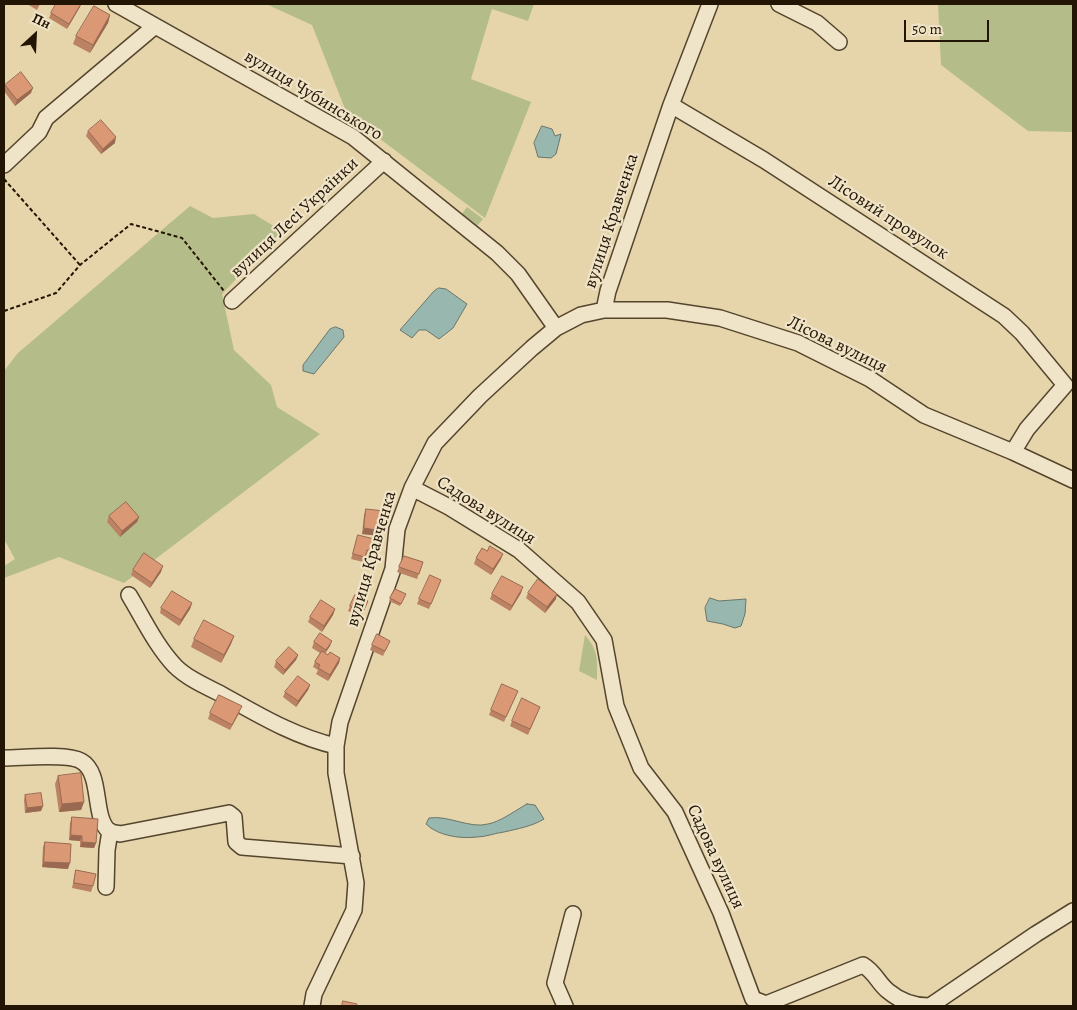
<!DOCTYPE html>
<html>
<head>
<meta charset="utf-8">
<style>
  body { margin:0 }
  #map { position:relative; width:1077px; height:1010px; overflow:hidden; background:#e6d4ab; font-family:Alegreya,serif }
  canvas { display:block }
  .frame { position:absolute; inset:0; border:5px solid #231503; pointer-events:none }
  .north { position:absolute; left:10px; top:10px; width:50px; height:50px; -webkit-text-stroke:4px #efe3c8; paint-order:stroke; rotate:25deg; font-size:14px; font-weight:700; line-height:20px; text-align:center; color:#231503 }
  .north::after { content:''; display:block; margin:auto; width:18px; height:22px; background:#231503; clip-path:polygon(50% 0,100% 100%,50% 72%,0 100%) }
  .scale { position:absolute; left:904px; top:20px; width:85px; height:22px; box-sizing:border-box; border:2px solid #231503; border-top:0; padding-left:6px; font-size:15px; line-height:18px; white-space:nowrap; color:#231503; -webkit-text-stroke:4px #efe3c8; paint-order:stroke }
</style>
</head>
<body>
<div id="map">
<canvas width="1077" height="1010"></canvas>
<div class="frame"></div>
<div class="north">Пн</div>
<div class="scale">50 m</div>
</div>
<script>
const g = document.querySelector('canvas').getContext('2d');
g.lineJoin = 'round';
function paint(path, color) { g.fillStyle = color; g.fill(path, 'evenodd'); }
function trace(path, color, width, dash) { g.strokeStyle = color; g.lineWidth = width; g.lineCap = dash ? 'butt' : 'round'; g.setLineDash(dash || []); g.stroke(path); }
function write(font, color, halo, rows, align = 'center') {
  g.font = font + ' Alegreya,serif'; g.lineWidth = 4.5; g.setLineDash([]); g.textBaseline = 'middle'; g.strokeStyle = halo; g.fillStyle = color; for (const [text, x, y, turn = 0] of rows) {
    g.save(); g.translate(x, y); g.rotate((+turn || 0) * Math.PI / 180); g.textAlign = isNaN(turn) ? turn : align; if (halo) g.strokeText(text, 0, 0); g.fillText(text, 0, 0); g.restore();
  }
}
paint(new Path2D(`
  M266,4H534L528,21L492,9L471,79L531,102L485,218L347,114L312,25Z
  M938,4H1073V132L1028,131L941,65Z
  M190,206L213,218L254,214L282,231L222,294L234,350L271,385L277,407L320,434L124,583L59,557L4,578V566L15,559L4,539V371L18,353Z
  M467,207L483,219L477,226L461,215Z
  M585,635C599,651 597,660 597,680L579,671Z`), '#b4bd89');
const water = new Path2D(`
  M542,126L552,129L555,136L561,134L556,154L551,158L538,157L534,143Z
  M439,288L446,289L467,304L453,328L439,339L426,330H419L412,338L400,330L434,291Z
  M336,327L343,330L344,337L314,374L303,371V365L330,329Z
  M710,598L719,601L746,599L745,614L741,626L735,628L723,624L707,621L705,608Z
  M527,804L535,805L544,819C533,826 517,829 504,832C495,833 486,837 477,837C461,839 438,836 426,824L429,818C449,815 470,829 488,824C500,822 516,810 527,804Z`);
paint(water, '#97b7af');
trace(water, '#69766a', 1);
const minor = new Path2D(`
  M116,4L353,137L497,253L518,274L556,328
  M779,4L817,23L839,42
  M671,105L764,160L1004,316L1022,333L1065,385
  M4,165L39,132L46,118L155,26
  M232,301L384,161
  M604,310H667L720,318L798,343L870,379L924,415L1013,452L1073,480
  M1013,452L1027,429L1065,385
  M412,488L449,507L519,550L578,602L604,640L616,706L641,768L675,812L721,913L753,999L766,1004L863,965C875,972 878,983 888,991C900,1001 915,1006 929,1006
  M129,595C143,618 156,646 175,666C187,678 205,686 221,694C257,714 295,737 336,746
  M4,758C22,758 67,753 81,761C103,773 92,817 109,831C112,833 117,833 120,834L229,813L234,817L236,842L242,847L352,856
  M106,887L107,850L110,831
  M312,1006L314,994L354,910L356,883L336,773V746L340,722L393,569L397,529L412,488L435,443L480,396L532,348L556,328L581,315L604,310L608,291L671,105L710,4
  M565,1006L555,983L573,914
  M930,1006L1036,934L1073,911`);
trace(minor, '#54452d', 18);
trace(new Path2D(`
  M4,179L80,265
  M4,311L56,293L80,265L131,224L182,238L224,291`), '#231503', 2, [4, 2.5]);
trace(minor, '#efe3c8', 15);
paint(new Path2D(`
  M27,4H40L37,10Z
  M81,4L67,29L49,18L51,13Z
  M110,15L108,23L90,53L73,44L76,36Z
  M5,85L31,93L15,106L4,91Z
  M88,131L115,143L101,154L86,136Z
  M366,509L380,536L362,534L364,515Z
  M109,516L139,517L137,522L120,537L107,522Z
  M358,535L371,551L369,556L365,555L363,562L351,559Z
  M404,556L423,562L417,579L397,572Z
  M476,558L501,559L491,575L474,564Z
  M133,570L161,572L150,588L131,575Z
  M439,585L429,609L417,604L419,599Z
  M521,593L510,611L490,599L492,594Z
  M528,593L556,599L545,613L526,598Z
  M406,594L400,606L389,601L390,598Z
  M368,601L361,617L348,611L350,606Z
  M192,603L190,609L179,626L160,613L161,608Z
  M335,609L333,615L322,632L308,622L310,617Z
  M234,636L231,644L221,663L191,647L194,639Z
  M390,641L383,656L370,650L372,645Z
  M314,642L330,646L325,653L328,655L340,658L339,663L328,681L316,674L318,670L313,667L315,662L320,653L312,648Z
  M298,655L296,660L283,675L274,667L276,661Z
  M310,685L308,690L296,707L283,697L285,692Z
  M518,691L504,722L489,715L491,710Z
  M240,712L230,730L208,719L210,713Z
  M538,712L528,735L510,726L512,721Z
  M58,776L84,802L81,810L59,812L55,784Z
  M25,795L43,806L41,811L25,813L24,800Z
  M72,817L96,843L94,848L80,847V841L69,840L70,823Z
  M45,842L68,869L42,867L43,847Z
  M76,870L93,886L91,892L72,888Z`), '#bb8364');
paint(new Path2D(`
  M81,4L80,7L67,29L69,24Z
  M110,15L108,23L90,53L93,45Z
  M33,88L31,93L15,106L17,100Z
  M116,137L115,143L101,154L103,149Z
  M139,517L137,522L120,537L122,531Z
  M364,528L382,531L380,536L362,534Z
  M503,554L501,559L491,575L493,569Z
  M163,566L161,572L150,588L152,583Z
  M523,587L521,593L510,611L512,606Z
  M557,594L556,599L545,613L547,607Z
  M192,603L190,609L179,626L181,620Z
  M335,609L333,615L322,632L324,626Z
  M234,636L231,644L221,663L224,655Z
  M332,641L330,646L324,655L326,650Z
  M298,655L296,660L283,675L285,670Z
  M340,658L339,663L328,681L330,675Z
  M310,685L308,690L296,707L298,701Z
  M84,802L81,810L59,812L62,804Z
  M43,806L41,811L25,813L27,808Z
  M71,835L82,836L80,841L69,840Z
  M82,842L96,843L94,848L80,847Z
  M44,862L70,863L68,869L42,867Z`), '#996a51');
const building = new Path2D(`
  M56,4H81L69,24L51,13Z
  M94,6L110,15L93,45L76,36Z
  M21,72L33,88L17,100L5,85Z
  M101,120L116,137L103,149L88,131Z
  M126,502L139,517L122,531L109,516Z
  M366,509L384,511L382,531L364,528Z
  M358,535L374,539L371,551L367,550L365,557L353,554Z
  M490,546L503,554L493,569L476,558L482,548L487,551Z
  M144,553L163,566L152,583L133,570Z
  M404,556L423,562L419,574L399,567Z
  M430,575L441,580L431,604L419,599Z
  M502,576L523,587L512,606L492,594Z
  M538,579L557,594L547,607L528,593Z
  M395,589L406,594L401,604L390,598Z
  M172,591L192,603L181,620L161,608Z
  M355,595L368,601L363,612L350,606Z
  M321,600L335,609L324,626L310,617Z
  M204,620L234,636L224,655L194,639Z
  M320,633L332,641L326,650L314,642Z
  M377,634L390,641L385,651L372,645Z
  M289,647L298,655L285,670L276,661Z
  M322,651L328,655L330,652L340,658L330,675L318,668L320,665L315,662Z
  M298,676L310,685L298,701L285,692Z
  M502,684L518,691L506,717L491,710Z
  M219,695L242,706L232,725L210,713Z
  M522,698L540,707L530,729L512,721Z
  M81,773L84,802L62,804L58,776Z
  M41,793L43,806L27,808L25,795Z
  M72,817L98,819L96,843L82,842V836L71,835Z
  M45,842L71,844L70,863L44,862Z
  M76,870L96,874L93,886L74,883Z
  M343,1001L357,1004L356,1006H342Z`);
paint(building, '#da9874');
trace(building, '#996a51', 1);
write('18px', '#231503', '#efe3c8', [
  ["вулиця Чубинського",313,96,31],
  ["вулиця Лесі Українки",295,218,-43],
  ["Лісовий провулок",888,218,33],
  ["вулиця Кравченка",612,221,-72],
  ["Лісова вулиця",837,345,26],
  ["Садова вулиця",486,511,32],
  ["вулиця Кравченка",372,559,-74],
  ["Садова вулиця",715,857,65]
]);
</script>
</body>
</html>
